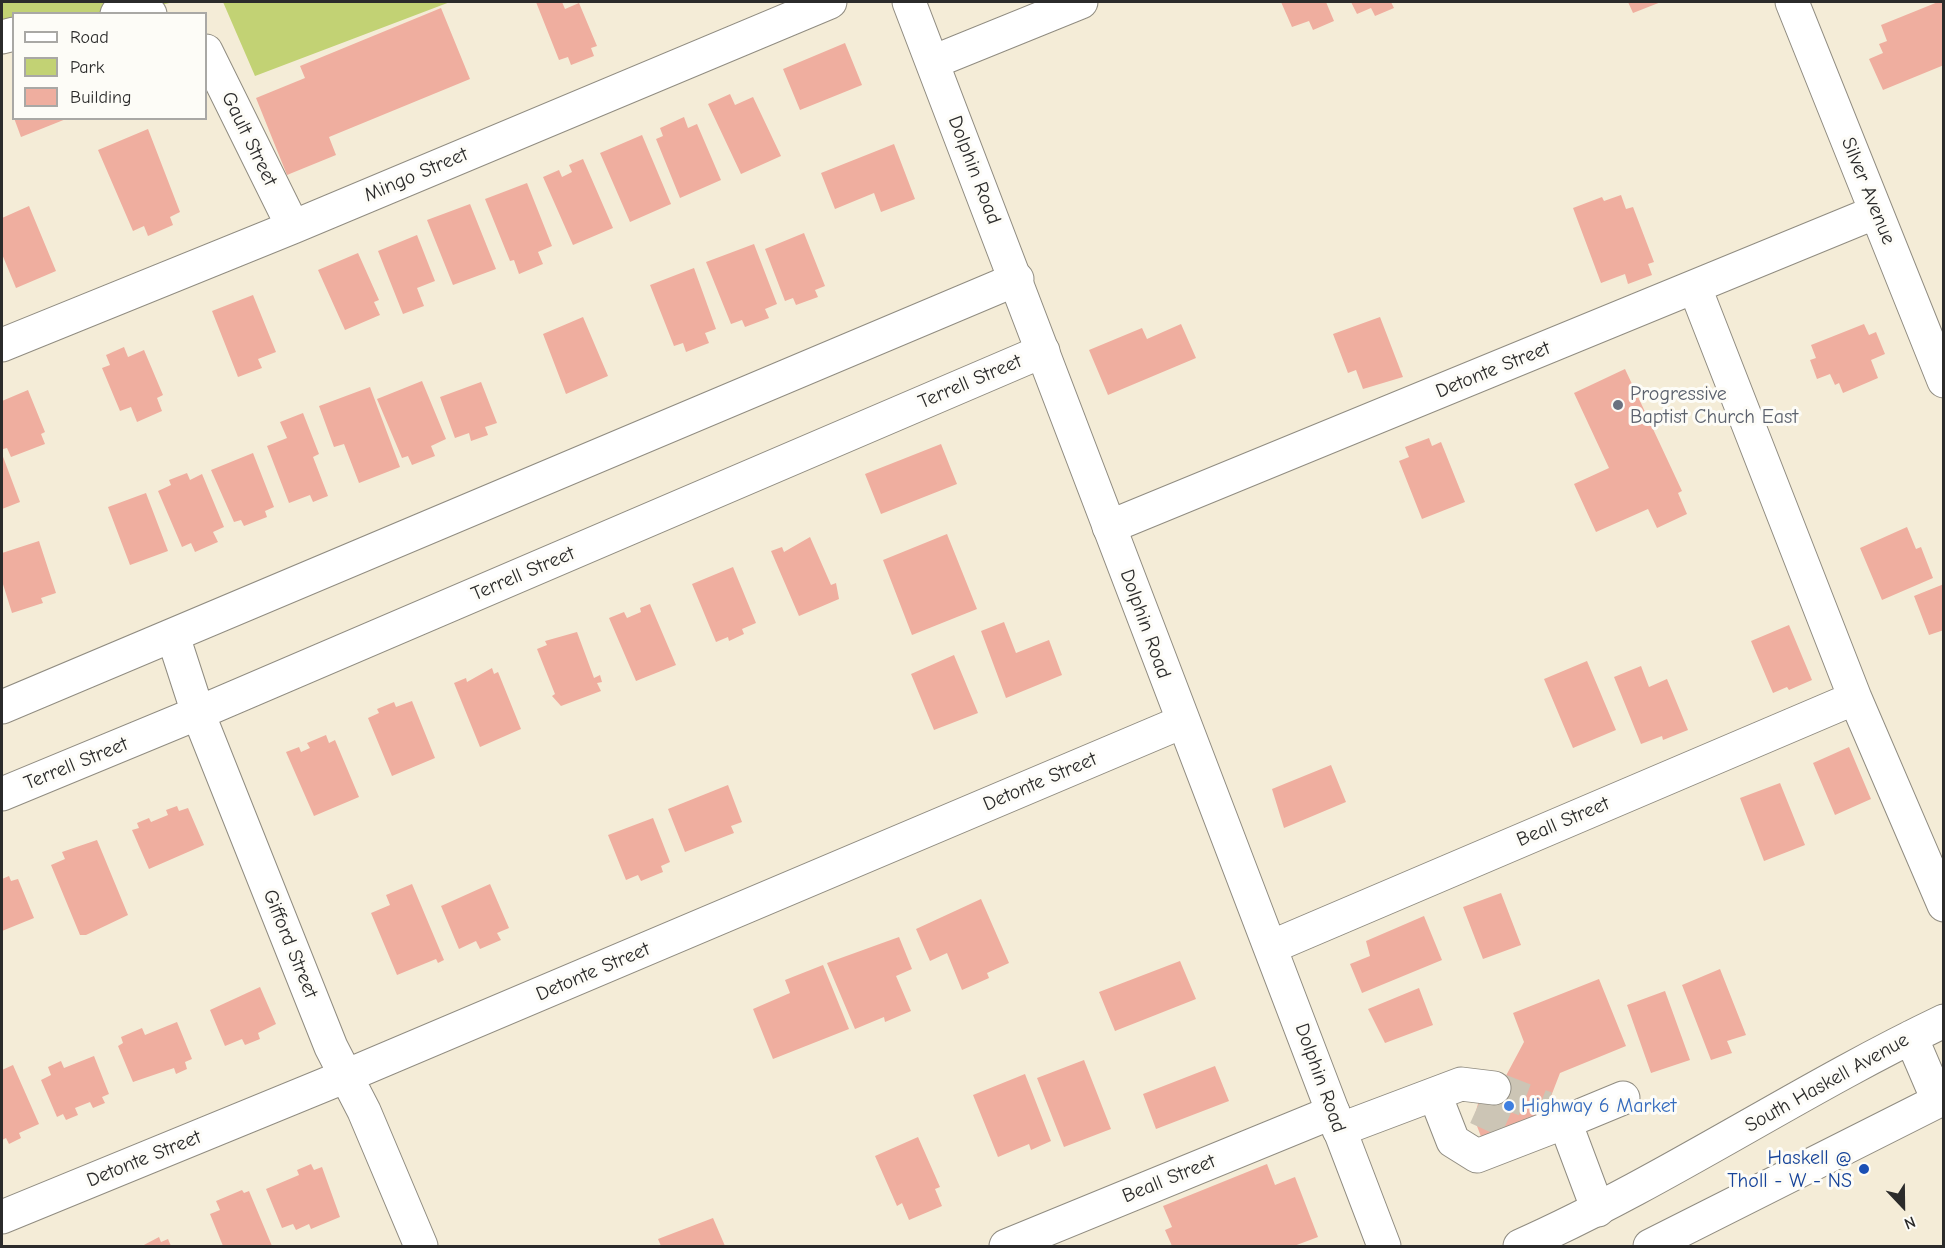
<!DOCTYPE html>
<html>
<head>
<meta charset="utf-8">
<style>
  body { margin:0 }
  #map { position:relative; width:1945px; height:1248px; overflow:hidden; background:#f4ecd7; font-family:"Comic Neue",sans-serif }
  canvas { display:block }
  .frame { position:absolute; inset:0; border:3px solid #2b2b2b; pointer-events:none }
  .legend { position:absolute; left:12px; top:12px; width:195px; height:108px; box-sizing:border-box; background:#fdfcf7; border:2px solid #a9a8a5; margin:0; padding:8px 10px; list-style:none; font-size:18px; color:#2b2b2b }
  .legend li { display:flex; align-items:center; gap:12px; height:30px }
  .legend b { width:30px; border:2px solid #a9a8a5 }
  .north { position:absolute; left:1873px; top:1176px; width:60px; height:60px; -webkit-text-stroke:4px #fdfcf7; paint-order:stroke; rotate:158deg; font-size:16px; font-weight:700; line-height:24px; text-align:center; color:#2b2b2b }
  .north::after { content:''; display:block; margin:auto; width:21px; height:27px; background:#2b2b2b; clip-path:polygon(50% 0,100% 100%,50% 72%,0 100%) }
</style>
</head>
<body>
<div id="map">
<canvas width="1945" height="1248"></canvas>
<div class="frame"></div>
<ul class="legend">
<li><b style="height:8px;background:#fff"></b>Road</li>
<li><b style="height:16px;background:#c2d274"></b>Park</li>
<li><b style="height:16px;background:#efae9f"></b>Building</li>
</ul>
<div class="north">N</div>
</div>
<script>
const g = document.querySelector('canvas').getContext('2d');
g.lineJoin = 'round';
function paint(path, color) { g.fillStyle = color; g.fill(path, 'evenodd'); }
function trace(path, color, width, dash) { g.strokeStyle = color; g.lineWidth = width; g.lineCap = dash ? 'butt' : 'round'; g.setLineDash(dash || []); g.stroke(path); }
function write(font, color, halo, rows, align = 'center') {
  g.font = font + ' "Comic Neue",sans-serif'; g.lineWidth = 6; g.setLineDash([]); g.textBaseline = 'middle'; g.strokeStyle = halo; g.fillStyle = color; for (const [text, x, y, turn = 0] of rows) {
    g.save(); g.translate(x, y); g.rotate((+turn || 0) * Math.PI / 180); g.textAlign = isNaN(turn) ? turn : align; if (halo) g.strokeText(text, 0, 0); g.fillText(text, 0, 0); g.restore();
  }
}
paint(new Path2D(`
  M2,2H174L124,13L14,14L13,40L2,42Z
  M223,2H450L255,76Z`), '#c2d274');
paint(new Path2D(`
  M536,2H562L565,9L579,3L597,46L591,48L594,56L571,65L568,57L559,60Z
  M1281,2H1326L1334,21L1313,30L1309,21L1292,27Z
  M1351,2H1391L1394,8L1375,16L1371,8L1357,14Z
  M1628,2H1661L1633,13Z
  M1938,2H1944V65L1883,90L1869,59L1883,53L1879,44L1887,41L1881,25Z
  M441,8L470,79L329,137L336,155L287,175L256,98L305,78L300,66Z
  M845,43L862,85L800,110L783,69Z
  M730,94L735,105L753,97L781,156L741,174L708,104Z
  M684,117L688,128L697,124L721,180L680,198L656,139L663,136L660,128Z
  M14,118H66V119L21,137Z
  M148,129L180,212L170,217L173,225L148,236L144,226L133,231L98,150Z
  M642,135L671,204L630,222L600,153Z
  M894,144L915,199L881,212L874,193L835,209L821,173Z
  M583,159L613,228L573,245L543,177L559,170L562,177L572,172L569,165Z
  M527,183L552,246L538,252L543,264L519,274L514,260L510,261L485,199Z
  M1621,195L1626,209L1633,207L1654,262L1648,264L1652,275L1628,284L1625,274L1601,283L1573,208L1602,197L1604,201Z
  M470,204L496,269L453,285L427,220Z
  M29,206L56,271L16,288L2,254V218Z
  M804,233L825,286L815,290L818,297L796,305L793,298L785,301L765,249Z
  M417,235L435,281L417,288L424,306L403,314L378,251Z
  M754,244L777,304L765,309L769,318L745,327L742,320L731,324L706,262Z
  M358,253L379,300L374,302L380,315L345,330L318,270Z
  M694,268L716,329L705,333L709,343L686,352L683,343L674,346L650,285Z
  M253,295L276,352L258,359L262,368L238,377L212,311Z
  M583,317L608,376L566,394L543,334Z
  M1380,317L1403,377L1363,389L1356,370L1348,373L1333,334Z
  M1181,324L1196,358L1108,395L1089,350L1142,328L1147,339Z
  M1864,324L1869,335L1876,332L1885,354L1871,360L1878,378L1843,393L1839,383L1835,385L1830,374L1817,379L1810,360L1816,358L1811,345Z
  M124,347L128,357L144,350L163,395L157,398L162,411L137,422L131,407L120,411L102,368L110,365L106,355Z
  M1625,369L1682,491L1678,493L1687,514L1657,528L1648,509L1596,532L1574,484L1609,468L1574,393Z
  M422,381L446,439L431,446L435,456L412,465L408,456L402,458L377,399Z
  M481,382L497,423L485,427L488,435L471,441L469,433L455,438L440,397Z
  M370,387L400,467L359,483L344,444L334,447L319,406Z
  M28,390L45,432L41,434L45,444L11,457L7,448L3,449L2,445V401Z
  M303,413L319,454L313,457L328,496L313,502L310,495L289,503L267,446L287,438L280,422Z
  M1429,438L1432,446L1441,442L1465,502L1422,519L1399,461L1409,457L1405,447Z
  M941,444L957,484L881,514L865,474Z
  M253,453L274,507L265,511L267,517L244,526L241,520L234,522L211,470Z
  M2,454L20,502L2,509Z
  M187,473L190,480L202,474L224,527L213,532L218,542L195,552L191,543L182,547L158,491L171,485L169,480Z
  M146,493L168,551L130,565L108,507Z
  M1907,527L1916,549L1921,547L1933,578L1882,600L1860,548Z
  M947,534L977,609L912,635L883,560Z
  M810,537L831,585L836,583L839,599L799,616L771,551L782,547L784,552Z
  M39,541L56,593L41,598L43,603L12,613L2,581V553Z
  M733,567L756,623L742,629L744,634L729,641L728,637L716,642L692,584Z
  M1944,584V630L1929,635L1914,596Z
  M650,604L676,665L636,681L609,618L624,612L627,618L641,612L640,608Z
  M1004,622L1016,653L1049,640L1062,675L1006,698L981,631Z
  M1789,625L1812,680L1789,690L1787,687L1773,693L1751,641Z
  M577,632L594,678L600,675L602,682L597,683L601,691L561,706L552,696L555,694L537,649L547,645L545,641Z
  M954,655L978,713L934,730L911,674Z
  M1587,661L1616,730L1573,748L1544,679Z
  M1641,666L1649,687L1667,679L1688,730L1663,740L1662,736L1641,744L1614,677Z
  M492,668L494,674L498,672L521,729L480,747L454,683L466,678L467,682Z
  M412,701L435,758L392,776L368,718L379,713L377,709L394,702L396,707Z
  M326,735L329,743L335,740L359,797L314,816L286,752L299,747L301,752L310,748L307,743Z
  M1849,747L1871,799L1835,815L1813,763Z
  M1331,765L1346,802L1284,828L1272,789Z
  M1780,783L1805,845L1764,861L1740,798Z
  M728,785L742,822L731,826L734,833L685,852L668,809Z
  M177,806L179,811L188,808L204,845L149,869L132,830L139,828L137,823L149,818L151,822L168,815L166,810Z
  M653,818L670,862L661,866L663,872L641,881L638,875L626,880L608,835Z
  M97,840L128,915L86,935H80L51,865L65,859L62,852Z
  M9,876L11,881L18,879L34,918L2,931V879Z
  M412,884L444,960L438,963L436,959L397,975L371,913L390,905L386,895Z
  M490,884L509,928L497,933L501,940L480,949L476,941L459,949L441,906Z
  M1501,893L1521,945L1483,959L1463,907Z
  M981,899L1009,963L987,973L989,978L962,990L947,953L930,961L916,929Z
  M1424,916L1442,960L1362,993L1350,964L1370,956L1366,941Z
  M899,937L912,969L896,976L911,1011L885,1022L884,1017L855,1029L827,963Z
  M1180,961L1196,999L1115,1031L1099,992Z
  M823,965L849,1029L773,1059L753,1009L790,993L785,980Z
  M1720,969L1746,1035L1727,1041L1732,1053L1711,1060L1682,985Z
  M1599,979L1626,1046L1560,1073L1543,1117L1483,1142L1474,1118L1481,1093L1501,1085L1524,1042L1513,1013Z
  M260,987L276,1024L258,1033L260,1039L245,1045L242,1039L225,1046L210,1010Z
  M1419,988L1433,1025L1385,1043L1368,1009Z
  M1665,991L1690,1060L1651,1073L1627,1005Z
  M177,1022L192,1059L185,1062L187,1069L176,1074L174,1068L133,1082L118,1046L123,1043L121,1037L142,1028L145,1035Z
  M94,1056L109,1094L102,1097L105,1103L93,1108L90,1102L75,1108L78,1115L66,1120L63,1114L57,1117L41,1080L51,1075L48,1067L61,1061L64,1068Z
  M1084,1060L1111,1129L1064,1147L1037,1078Z
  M13,1065L39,1124L19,1133L21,1138L9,1144L6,1138L2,1140V1070Z
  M1215,1066L1229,1101L1156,1129L1143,1094Z
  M1025,1074L1051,1141L1031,1150L1029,1144L998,1157L973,1095Z
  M918,1137L940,1187L935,1189L942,1206L909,1220L902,1203L897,1206L875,1156Z
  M311,1164L314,1170L322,1167L340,1217L311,1229L309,1224L296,1230L293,1224L282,1228L266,1189L299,1175L297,1170Z
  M1267,1164L1275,1185L1295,1177L1318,1237L1294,1246H1172L1165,1230L1172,1227L1163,1206Z
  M242,1190L244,1193L249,1191L272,1246H223L210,1214L220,1210L216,1201Z
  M713,1218L725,1246H661L658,1239Z
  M159,1237L161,1242L168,1239L171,1246H142Z`), '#efae9f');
trace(new Path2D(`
  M1494,1088L1546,1108
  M1477,1108L1519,1127`), '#ccc5b5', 33, [33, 16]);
const minor = new Path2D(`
  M1792,2L1944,381
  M117,14L139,9L150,14
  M2,37L14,34
  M206,51L293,227
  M933,62L1081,2
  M1695,288L1855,698L1944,905
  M2,345L293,227L830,2
  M1109,527L1876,212
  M173,636L198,713L331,1047L364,1111L421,1246
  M2,707L1017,279
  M2,794L198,713L1043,351
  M1271,947L1855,698
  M1435,1095L1453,1141L1477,1156L1565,1122
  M1339,1130L1461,1084L1494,1088
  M1598,1210L1565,1122L1623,1098
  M2,1217L346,1076L1182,722
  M1006,1246L1333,1112`);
const major = new Path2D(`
  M909,2L1384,1246
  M1911,1037L1938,1100
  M1520,1246C1666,1181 1799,1090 1944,1021
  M1650,1246L1944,1098`);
trace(minor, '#908c81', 35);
trace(major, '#908c81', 35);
trace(minor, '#fff', 33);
trace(major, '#fff', 33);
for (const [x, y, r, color] of [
  [1618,405,6,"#6b7280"],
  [1509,1106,6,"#3f7fe0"],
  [1864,1169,6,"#1a4fb4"]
]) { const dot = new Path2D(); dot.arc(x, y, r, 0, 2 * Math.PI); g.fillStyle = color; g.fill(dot); trace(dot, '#fdfcf7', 2); }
write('20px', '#2b2b2b', '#fdfcf7', [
  ["Gault Street",249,139,64],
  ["Dolphin Road",974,170,69],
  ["Mingo Street",416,175,-23],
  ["Silver Avenue",1868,191,68],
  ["Detonte Street",1493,370,-22],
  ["Terrell Street",970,382,-23],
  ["Terrell Street",523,574,-23],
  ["Dolphin Road",1145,624,70],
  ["Terrell Street",76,764,-22],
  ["Detonte Street",1040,782,-23],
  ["Beall Street",1563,822,-23],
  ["Gifford Street",290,944,68],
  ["Detonte Street",593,972,-23],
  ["Dolphin Road",1320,1078,70],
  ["South Haskell Avenue",1827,1083,-29],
  ["Detonte Street",144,1159,-22],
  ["Beall Street",1169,1179,-22]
]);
write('20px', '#5b616d', '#fdfcf7', [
  ["Progressive",1630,394],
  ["Baptist Church East",1630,417]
], 'left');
write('20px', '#366cbe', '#fdfcf7', [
  ["Highway 6 Market",1521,1106]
], 'left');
write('20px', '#164399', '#fdfcf7', [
  ["Haskell @",1852,1158],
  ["Tholl - W - NS",1852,1181]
], 'right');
</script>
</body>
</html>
